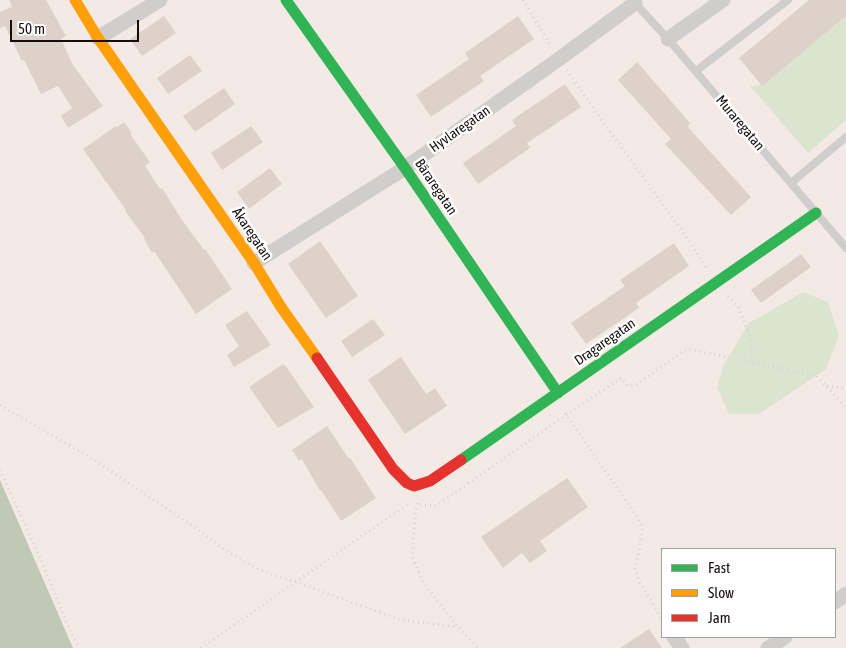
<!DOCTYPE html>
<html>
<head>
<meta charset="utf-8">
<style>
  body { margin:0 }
  #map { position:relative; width:846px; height:648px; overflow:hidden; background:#f4eae5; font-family:"Asap Condensed",sans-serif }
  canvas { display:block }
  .legend { position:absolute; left:661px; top:548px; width:175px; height:90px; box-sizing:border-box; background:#fff; border:1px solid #a19f9e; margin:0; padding:6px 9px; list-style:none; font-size:15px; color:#150e0c }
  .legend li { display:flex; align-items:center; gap:10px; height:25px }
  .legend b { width:25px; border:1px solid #a19f9e }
  .scale { position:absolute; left:10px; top:20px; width:129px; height:22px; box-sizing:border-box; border:2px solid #150e0c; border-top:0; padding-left:6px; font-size:15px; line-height:18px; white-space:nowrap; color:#150e0c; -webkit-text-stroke:4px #fff; paint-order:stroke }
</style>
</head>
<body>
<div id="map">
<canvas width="846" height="648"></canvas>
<ul class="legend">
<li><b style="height:6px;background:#30b455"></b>Fast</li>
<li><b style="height:6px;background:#ff9f0a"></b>Slow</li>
<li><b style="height:6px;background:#e5322d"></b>Jam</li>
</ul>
<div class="scale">50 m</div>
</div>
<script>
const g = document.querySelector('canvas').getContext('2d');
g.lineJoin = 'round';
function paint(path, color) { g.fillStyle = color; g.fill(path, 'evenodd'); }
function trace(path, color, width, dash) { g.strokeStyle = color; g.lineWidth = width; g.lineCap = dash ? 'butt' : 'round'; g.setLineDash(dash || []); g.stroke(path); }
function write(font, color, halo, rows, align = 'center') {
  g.font = font + ' "Asap Condensed",sans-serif'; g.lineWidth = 5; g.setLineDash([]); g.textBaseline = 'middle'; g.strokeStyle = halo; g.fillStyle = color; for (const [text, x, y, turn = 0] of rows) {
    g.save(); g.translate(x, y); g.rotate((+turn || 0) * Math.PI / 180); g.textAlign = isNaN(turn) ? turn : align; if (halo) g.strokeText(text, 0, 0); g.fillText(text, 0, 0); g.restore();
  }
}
paint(new Path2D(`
  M846,16V120L808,153L750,86L762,85Z
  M803,292L828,302L839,336L826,369L759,414H729L717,388L724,364L749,323Z`), '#dbe4cf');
paint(new Path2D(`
  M0,480L73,648H0Z`), '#c0c9b5');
paint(new Path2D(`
  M9,0H46L66,36L61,39L73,65L103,106L68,128L61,116L72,108L58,86L41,94L24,60L22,61L5,26L0,28V12L12,7Z
  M809,0H846V16L762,86L739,58Z
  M164,16L176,33L142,56L130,39Z
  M518,16L534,39L480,76L484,81L431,117L416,95L469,59L465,53Z
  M190,55L202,71L168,94L157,78Z
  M637,62L690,123L688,127L751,197L731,215L665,144L671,139L618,80Z
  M565,84L581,107L527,143L530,148L478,184L463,163L516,126L512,120Z
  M224,88L235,104L195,132L183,116Z
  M124,122L132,133L130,134L150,162L145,166L160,189L162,188L182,220L204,250L205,249L232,289L196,314L154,251L152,253L144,239L145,238L125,211L126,210L83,149L116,126L117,127Z
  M251,126L263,142L222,170L211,153Z
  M270,168L282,184L249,209L237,192Z
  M320,241L358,296L326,318L288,264Z
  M674,243L689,266L636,303L639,308L586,344L571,323L625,286L620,280Z
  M801,254L811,267L761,303L751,290Z
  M247,311L271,345L234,367L227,355L239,346L225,325Z
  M373,319L385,335L352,357L341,341Z
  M401,357L426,394L435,388L447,406L405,434L368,380Z
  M283,364L284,366L285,365L314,407L278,428L249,387Z
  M327,426L349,459L350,458L376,498L341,521L321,490L320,491L302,459L299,461L292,450Z
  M567,478L588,507L540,541L547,551L530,563L522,553L503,568L481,537Z
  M649,629L662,648H620Z`), '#dcd2c9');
trace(new Path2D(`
  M523,0L551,46
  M567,70C612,137 662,200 706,267
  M728,296L738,307L751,339L752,362
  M827,386L846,389
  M0,405L93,459L194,527L228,552L250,565L273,575L296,582L401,620L458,627
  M565,413L638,518L643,528L635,570L640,583L662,619
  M0,470L42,562L67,624L79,648
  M417,503L413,538V559L424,584L458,627L478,648
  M420,505L436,506L566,415L621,378L628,386H634L687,349L815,375L826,386L846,408
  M201,648L408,504`), '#d7d4d2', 3, [1, 4]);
trace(new Path2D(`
  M634,2L668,39L846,248
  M696,71L788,0
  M791,183L846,137`), '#d0cecd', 8);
trace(new Path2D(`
  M98,38L160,0
  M668,39L723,0
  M254,263L405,168L559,59L635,3
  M835,602L846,594
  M674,637L682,648
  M768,648L785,637`), '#d0cecd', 15);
trace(new Path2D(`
  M286,0L405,168L558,393
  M461,460L816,213`), '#30b455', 11);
trace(new Path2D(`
  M75,0L98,38L254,263L281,307L317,358`), '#ff9f0a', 11);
trace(new Path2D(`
  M317,358L393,469L407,483L414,486L430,481L461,460`), '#e5322d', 11);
write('14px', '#150e0c', '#fff', [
  ["Muraregatan",740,123,50],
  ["Hyvlaregatan",460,129,-35],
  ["Bäraregatan",436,187,56],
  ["Åkaregatan",252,234,56],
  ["Dragaregatan",605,342,-35]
]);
</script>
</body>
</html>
